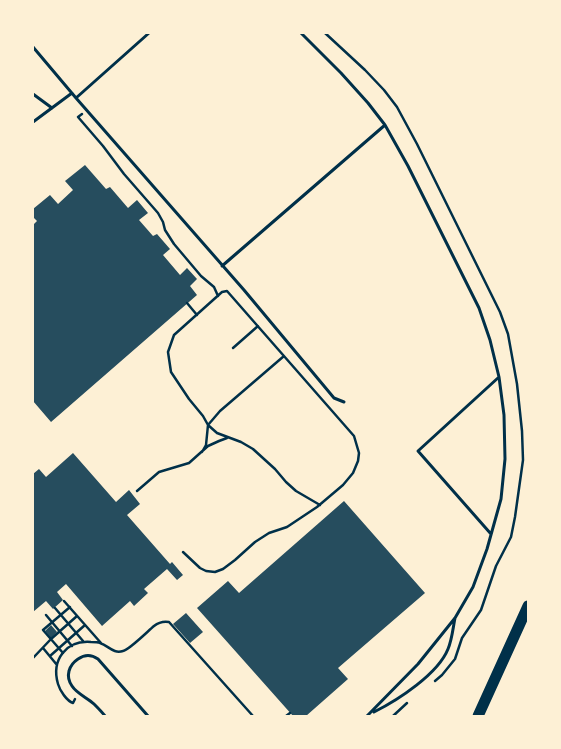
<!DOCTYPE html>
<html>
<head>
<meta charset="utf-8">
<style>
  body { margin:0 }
  #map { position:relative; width:561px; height:749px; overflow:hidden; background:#fdf0d5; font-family:"Fira Sans",sans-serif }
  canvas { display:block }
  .frame { position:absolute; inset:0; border:34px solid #fdf0d5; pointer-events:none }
</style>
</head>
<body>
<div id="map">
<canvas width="561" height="749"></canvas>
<div class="frame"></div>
</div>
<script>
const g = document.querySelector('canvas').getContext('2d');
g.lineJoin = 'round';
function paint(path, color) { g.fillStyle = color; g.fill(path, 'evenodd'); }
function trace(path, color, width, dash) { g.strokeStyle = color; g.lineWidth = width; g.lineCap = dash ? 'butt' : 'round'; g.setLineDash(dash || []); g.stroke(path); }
paint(new Path2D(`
  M85,165L106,189L110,187L128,208L137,200L148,213L139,220L153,236L157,234L170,249L163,255L180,275L187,268L197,279L190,286L197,295L51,422L33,401V225L37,221L33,217V209L50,195L58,204L73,190L65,181Z
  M73,453L116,502L129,490L140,504L127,515L170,564L172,562L183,575L177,580L167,569L144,589L148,593L134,606L130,601L102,626L66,584L57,592L63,600L53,609L46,601L33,612V474L39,469L46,477Z
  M344,501L425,593L338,668L348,679L306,716H293L197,608L228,581L239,593Z
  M186,613L203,632L190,643L173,624Z
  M51,625L57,632L51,638L45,631Z`), '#264d5e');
trace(new Path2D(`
  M325,33L365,70L384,90L397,107L417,144L500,312L508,334L517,384L522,431L523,460L515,517L511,537L496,566L481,610L462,638L455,659L442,675L435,681
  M82,114L78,117L103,146L124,174L158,213L163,222L165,230L174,244L201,276L214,287L218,296
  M187,303L197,315
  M233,348L258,326
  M284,356L220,411L208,425L217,433L241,442L253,449L275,469L286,482L296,491L320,505
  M137,491L159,472L189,463L208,446L219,441L227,438
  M183,552L200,568L206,571L215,572L223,569L235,560L255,542L269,533L287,527L317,507L343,485L353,473L358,461L359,453L354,436L227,291L222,292L174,335L168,352L171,372L189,399L203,416L208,425L206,445L202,452
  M64,601L101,643
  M55,608L83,641
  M46,615L72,646
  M43,648L57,665
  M63,653L43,630L70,607
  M50,656L85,625
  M33,658L51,639L77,616
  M75,699L73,703C67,701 60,691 58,684C51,660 66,640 91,642C94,642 98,642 100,643C109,646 113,654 123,651C129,650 148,631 154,626C159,622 163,621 169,622L253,716
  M286,716L290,713
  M393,716L407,703`), '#003049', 2.5);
trace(new Path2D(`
  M149,33L76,98L244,290L334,398L344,402
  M301,33L341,73L368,103L385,125L408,166L479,308L490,340L499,377L504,415L505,459L501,499L487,549L473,587L455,618L418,664L367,716
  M33,47L76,98
  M33,94L52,108
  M33,122L72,93
  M222,266L385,125
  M491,534L418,451L499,377
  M374,712C398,700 438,674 448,649C452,640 453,628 455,618
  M105,716C102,712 98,708 94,704C88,698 77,694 72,686C65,676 69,665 78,659C85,654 91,654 98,659L148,716`), '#003049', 3);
trace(new Path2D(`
  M478,716L528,606`), '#003049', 11);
</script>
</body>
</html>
